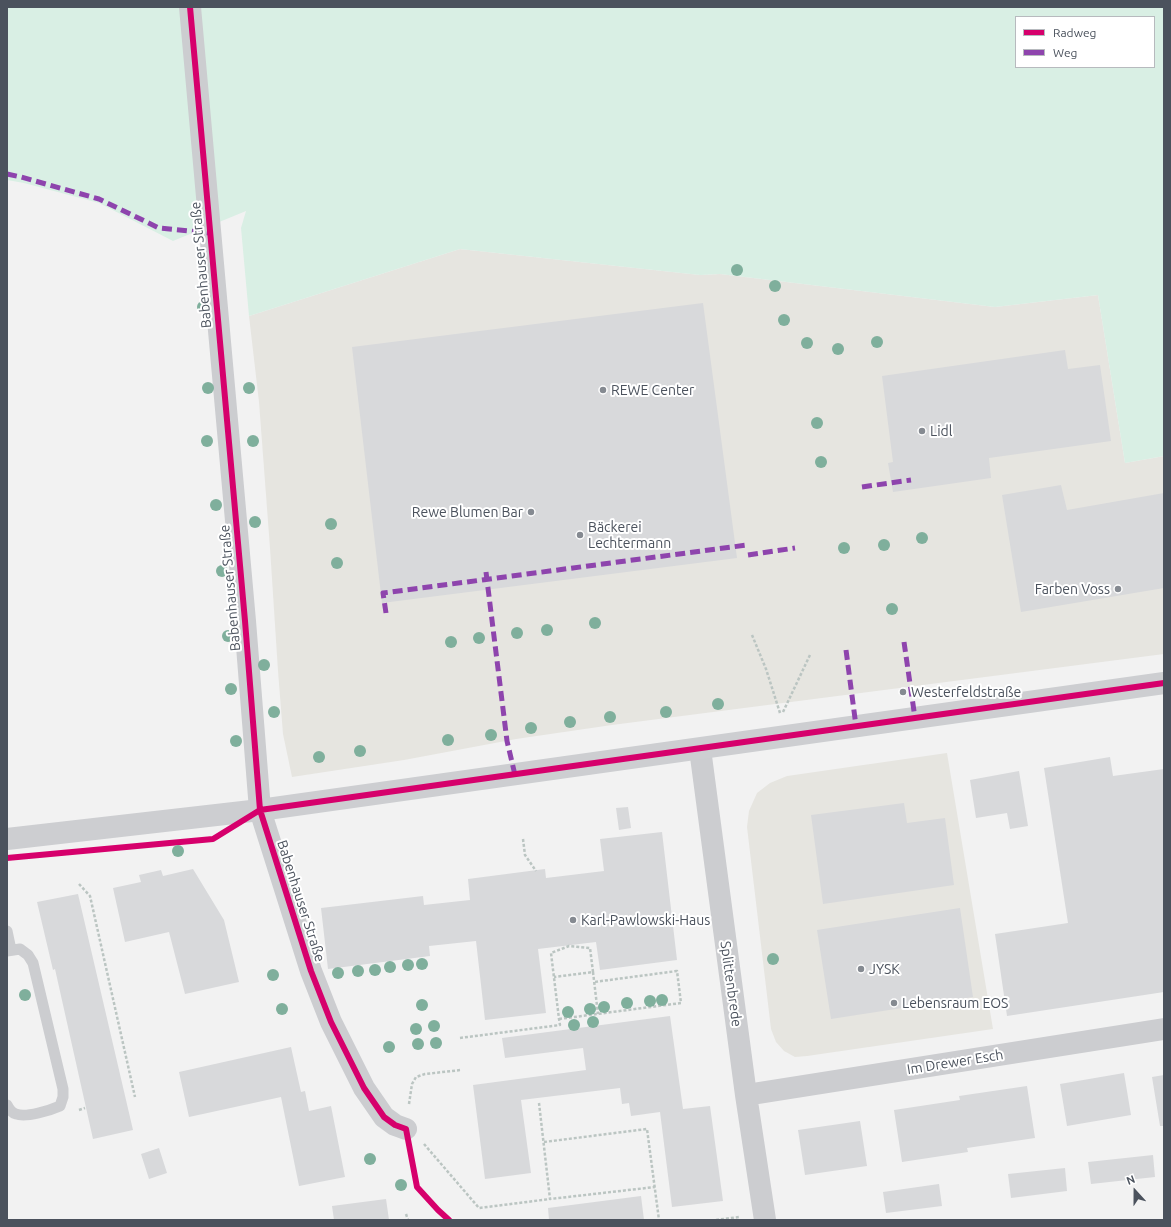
<!DOCTYPE html>
<html>
<head>
<meta charset="utf-8">
<style>
  body { margin:0 }
  #map { position:relative; width:1171px; height:1227px; overflow:hidden; background:#f2f2f2; font-family:Ubuntu,sans-serif }
  canvas { display:block }
  .frame { position:absolute; inset:0; border:8px solid #4b525d; pointer-events:none }
  .legend { position:absolute; left:1015px; top:16px; width:140px; height:52px; box-sizing:border-box; background:#fff; border:1px solid #b7babe; margin:0; padding:5px 7px; list-style:none; font-size:12px; color:#4b525d }
  .legend li { display:flex; align-items:center; gap:8px; height:20px }
  .legend b { width:20px; border:1px solid #b7babe }
  .north { position:absolute; left:1115px; top:1171px; width:40px; height:40px; -webkit-text-stroke:3px #fff; paint-order:stroke; rotate:339deg; font-size:11px; font-weight:700; line-height:16px; text-align:center; color:#4b525d }
  .north::after { content:''; display:block; margin:auto; width:14px; height:18px; background:#4b525d; clip-path:polygon(50% 0,100% 100%,50% 72%,0 100%) }
</style>
</head>
<body>
<div id="map">
<canvas width="1171" height="1227"></canvas>
<div class="frame"></div>
<ul class="legend">
<li><b style="height:5px;background:#d6006c"></b>Radweg</li>
<li><b style="height:5px;background:#8e44ad"></b>Weg</li>
</ul>
<div class="north">N</div>
</div>
<script>
const g = document.querySelector('canvas').getContext('2d');
g.lineJoin = 'round';
function paint(path, color) { g.fillStyle = color; g.fill(path, 'evenodd'); }
function trace(path, color, width, dash) { g.strokeStyle = color; g.lineWidth = width; g.lineCap = dash ? 'butt' : 'round'; g.setLineDash(dash || []); g.stroke(path); }
function write(font, color, halo, rows, align = 'center') {
  g.font = font + ' Ubuntu,sans-serif'; g.lineWidth = 4; g.setLineDash([]); g.textBaseline = 'middle'; g.strokeStyle = halo; g.fillStyle = color; for (const [text, x, y, turn = 0] of rows) {
    g.save(); g.translate(x, y); g.rotate((+turn || 0) * Math.PI / 180); g.textAlign = isNaN(turn) ? turn : align; if (halo) g.strokeText(text, 0, 0); g.fillText(text, 0, 0); g.restore();
  }
}
paint(new Path2D(`
  M460,249L700,275L720,274L995,307L1098,295L1125,463L1164,456V654L612,725L516,739L404,760L292,777L283,734L278,671L270,548L259,402L249,316Z
  M947,753L993,1029L807,1056L795,1057L784,1051L776,1042L771,1029L747,827L749,811L757,793L770,783L787,776Z`), '#e6e5e0');
paint(new Path2D(`
  M7,7H1164V456L1125,463L1098,295L995,307L720,274L700,275L460,249L249,316L241,228L246,211L173,241L99,203L24,183L7,180ZM1016,17H1154V67H1016Z`), '#d9efe4');
paint(new Path2D(`
  M703,303L737,558L382,603L352,347Z
  M1065,350L1068,369L1100,365L1111,441L989,458L991,478L893,492L888,463L893,462L882,376Z
  M1061,485L1067,510L1164,493V588L1021,612L1002,495Z
  M1110,757L1113,776L1164,769V992L1007,1016L995,934L1068,923L1044,768Z
  M1019,771L1028,826L1010,829L1007,813L976,818L970,780Z
  M904,803L907,823L945,818L954,885L823,904L811,815Z
  M628,807L631,828L619,830L616,808Z
  M662,832L677,960L600,970L596,942L538,949L546,1013L485,1020L476,941L429,946L430,956L328,969L321,908L423,896L424,905L470,900L468,879L545,869L546,878L604,871L600,839Z
  M193,869L224,920L239,982L185,994L169,932L125,942L113,888L141,882L139,875L161,870L163,876Z
  M78,894L133,1130L93,1139L55,969L53,970L37,902Z
  M960,908L973,997L831,1019L817,930Z
  M670,1016L683,1109L710,1106L723,1201L672,1207L660,1112L631,1116L629,1103L622,1104L620,1088L521,1100L531,1173L485,1179L473,1085L586,1070L583,1048L505,1058L502,1038Z
  M291,1047L301,1092L305,1091L309,1111L331,1106L345,1177L299,1186L281,1097L189,1117L179,1072Z
  M1124,1073L1131,1115L1067,1126L1060,1084Z
  M1164,1075V1126H1160L1152,1077Z
  M1027,1086L1035,1138L967,1148L968,1152L902,1162L894,1110L960,1100L959,1096Z
  M860,1121L867,1166L805,1175L798,1130Z
  M159,1148L167,1173L149,1179L141,1154Z
  M1153,1155L1155,1177L1091,1184L1088,1162Z
  M1065,1168L1067,1191L1011,1198L1008,1174Z
  M939,1184L942,1206L886,1213L883,1192Z
  M641,1196L644,1220H549L548,1208Z
  M386,1199L389,1220H334L332,1206Z`), '#d8d9db');
trace(new Path2D(`
  M752,635L766,669L780,713
  M783,712L810,655
  M523,839L525,855L536,871
  M79,884L90,896L135,1097
  M593,972L598,1014
  M559,1019L681,1003L677,971L594,982
  M460,1038L560,1025L559,1019L551,953L569,946L590,948L593,972L554,977
  M539,1103L550,1199L655,1187
  M409,1104L412,1084L416,1077L425,1074L461,1070
  M79,1110L85,1108
  M544,1142L647,1129L659,1220
  M424,1144L479,1208L550,1199
  M406,1214L408,1220
  M716,1220L739,1217`), '#bbc5c2', 2.5, [3, 2]);
trace(new Path2D(`
  M7,931L11,950
  M7,951L20,949L28,955L33,963L63,1089V1097L60,1106C51,1110 26,1118 16,1114C12,1113 9,1109 7,1105`), '#cccdd0', 11);
trace(new Path2D(`
  M190,7L245,621L260,810L311,971L331,1022L364,1088L384,1117L395,1125L406,1129
  M700,749L746,1095L765,1220
  M746,1095L1164,1029`), '#cccdd0', 22);
trace(new Path2D(`
  M7,839L260,810L1164,683`), '#cdced1', 22);
trace(new Path2D(`
  M7,174L21,177L99,199L159,228L210,233
  M862,487L911,480
  M748,555L795,548
  M486,572L507,741L515,775
  M386,613L383,593L747,545
  M904,642L915,718
  M846,650L856,726`), '#8e44ad', 5, [10, 5]);
trace(new Path2D(`
  M190,7L245,621L260,810L311,971L331,1022L364,1088L384,1117L395,1125L406,1129L417,1187L438,1210L449,1220
  M7,858L213,839L260,810L1164,683`), '#d6006c', 6);
g.fillStyle = '#7faf9c';
for (const [x, y] of [
  [737,270],
  [775,286],
  [203,307],
  [784,320],
  [877,342],
  [807,343],
  [838,349],
  [208,388],
  [249,388],
  [817,423],
  [207,441],
  [253,441],
  [821,462],
  [216,505],
  [255,522],
  [331,524],
  [922,538],
  [884,545],
  [844,548],
  [337,563],
  [222,571],
  [892,609],
  [595,623],
  [547,630],
  [517,633],
  [228,636],
  [479,638],
  [451,642],
  [264,665],
  [231,689],
  [718,704],
  [274,712],
  [666,712],
  [610,717],
  [570,722],
  [531,728],
  [491,735],
  [448,740],
  [236,741],
  [360,751],
  [319,757],
  [178,851],
  [773,959],
  [422,964],
  [408,965],
  [390,967],
  [375,970],
  [358,971],
  [338,973],
  [273,975],
  [25,995],
  [662,1000],
  [650,1001],
  [627,1003],
  [422,1005],
  [604,1007],
  [282,1009],
  [590,1009],
  [568,1012],
  [593,1022],
  [574,1025],
  [434,1026],
  [416,1029],
  [436,1043],
  [418,1044],
  [389,1047],
  [370,1159],
  [401,1185]
]) { g.beginPath(); g.arc(x, y, 6, 0, 2 * Math.PI); g.fill(); }
for (const [x, y, r, color] of [
  [603,390,4,"#858a91"],
  [922,431,4,"#858a91"],
  [531,512,4,"#858a91"],
  [580,535,4,"#858a91"],
  [1118,589,4,"#858a91"],
  [903,692,4,"#858a91"],
  [573,920,4,"#858a91"],
  [861,969,4,"#858a91"],
  [894,1003,4,"#858a91"]
]) { const dot = new Path2D(); dot.arc(x, y, r, 0, 2 * Math.PI); g.fillStyle = color; g.fill(dot); trace(dot, '#fff', 1.5); }
write('14px', '#4b525d', '#fff', [
  ["Babenhauser Straße",201,265,-95],
  ["Babenhauser Straße",230,588,-95],
  ["Babenhauser Straße",301,901,72],
  ["Splittenbrede",731,984,82],
  ["Im Drewer Esch",955,1062,-9]
]);
write('14px', '#4b525d', '#fff', [
  ["REWE Center",611,390],
  ["Lidl",930,431],
  ["Rewe Blumen Bar",523,512,"right"],
  ["Bäckerei",588,527],
  ["Lechtermann",588,543],
  ["Farben Voss",1110,589,"right"],
  ["Westerfeldstraße",911,692],
  ["Karl-Pawlowski-Haus",581,920],
  ["JYSK",869,969],
  ["Lebensraum EOS",902,1003]
], 'left');
</script>
</body>
</html>
